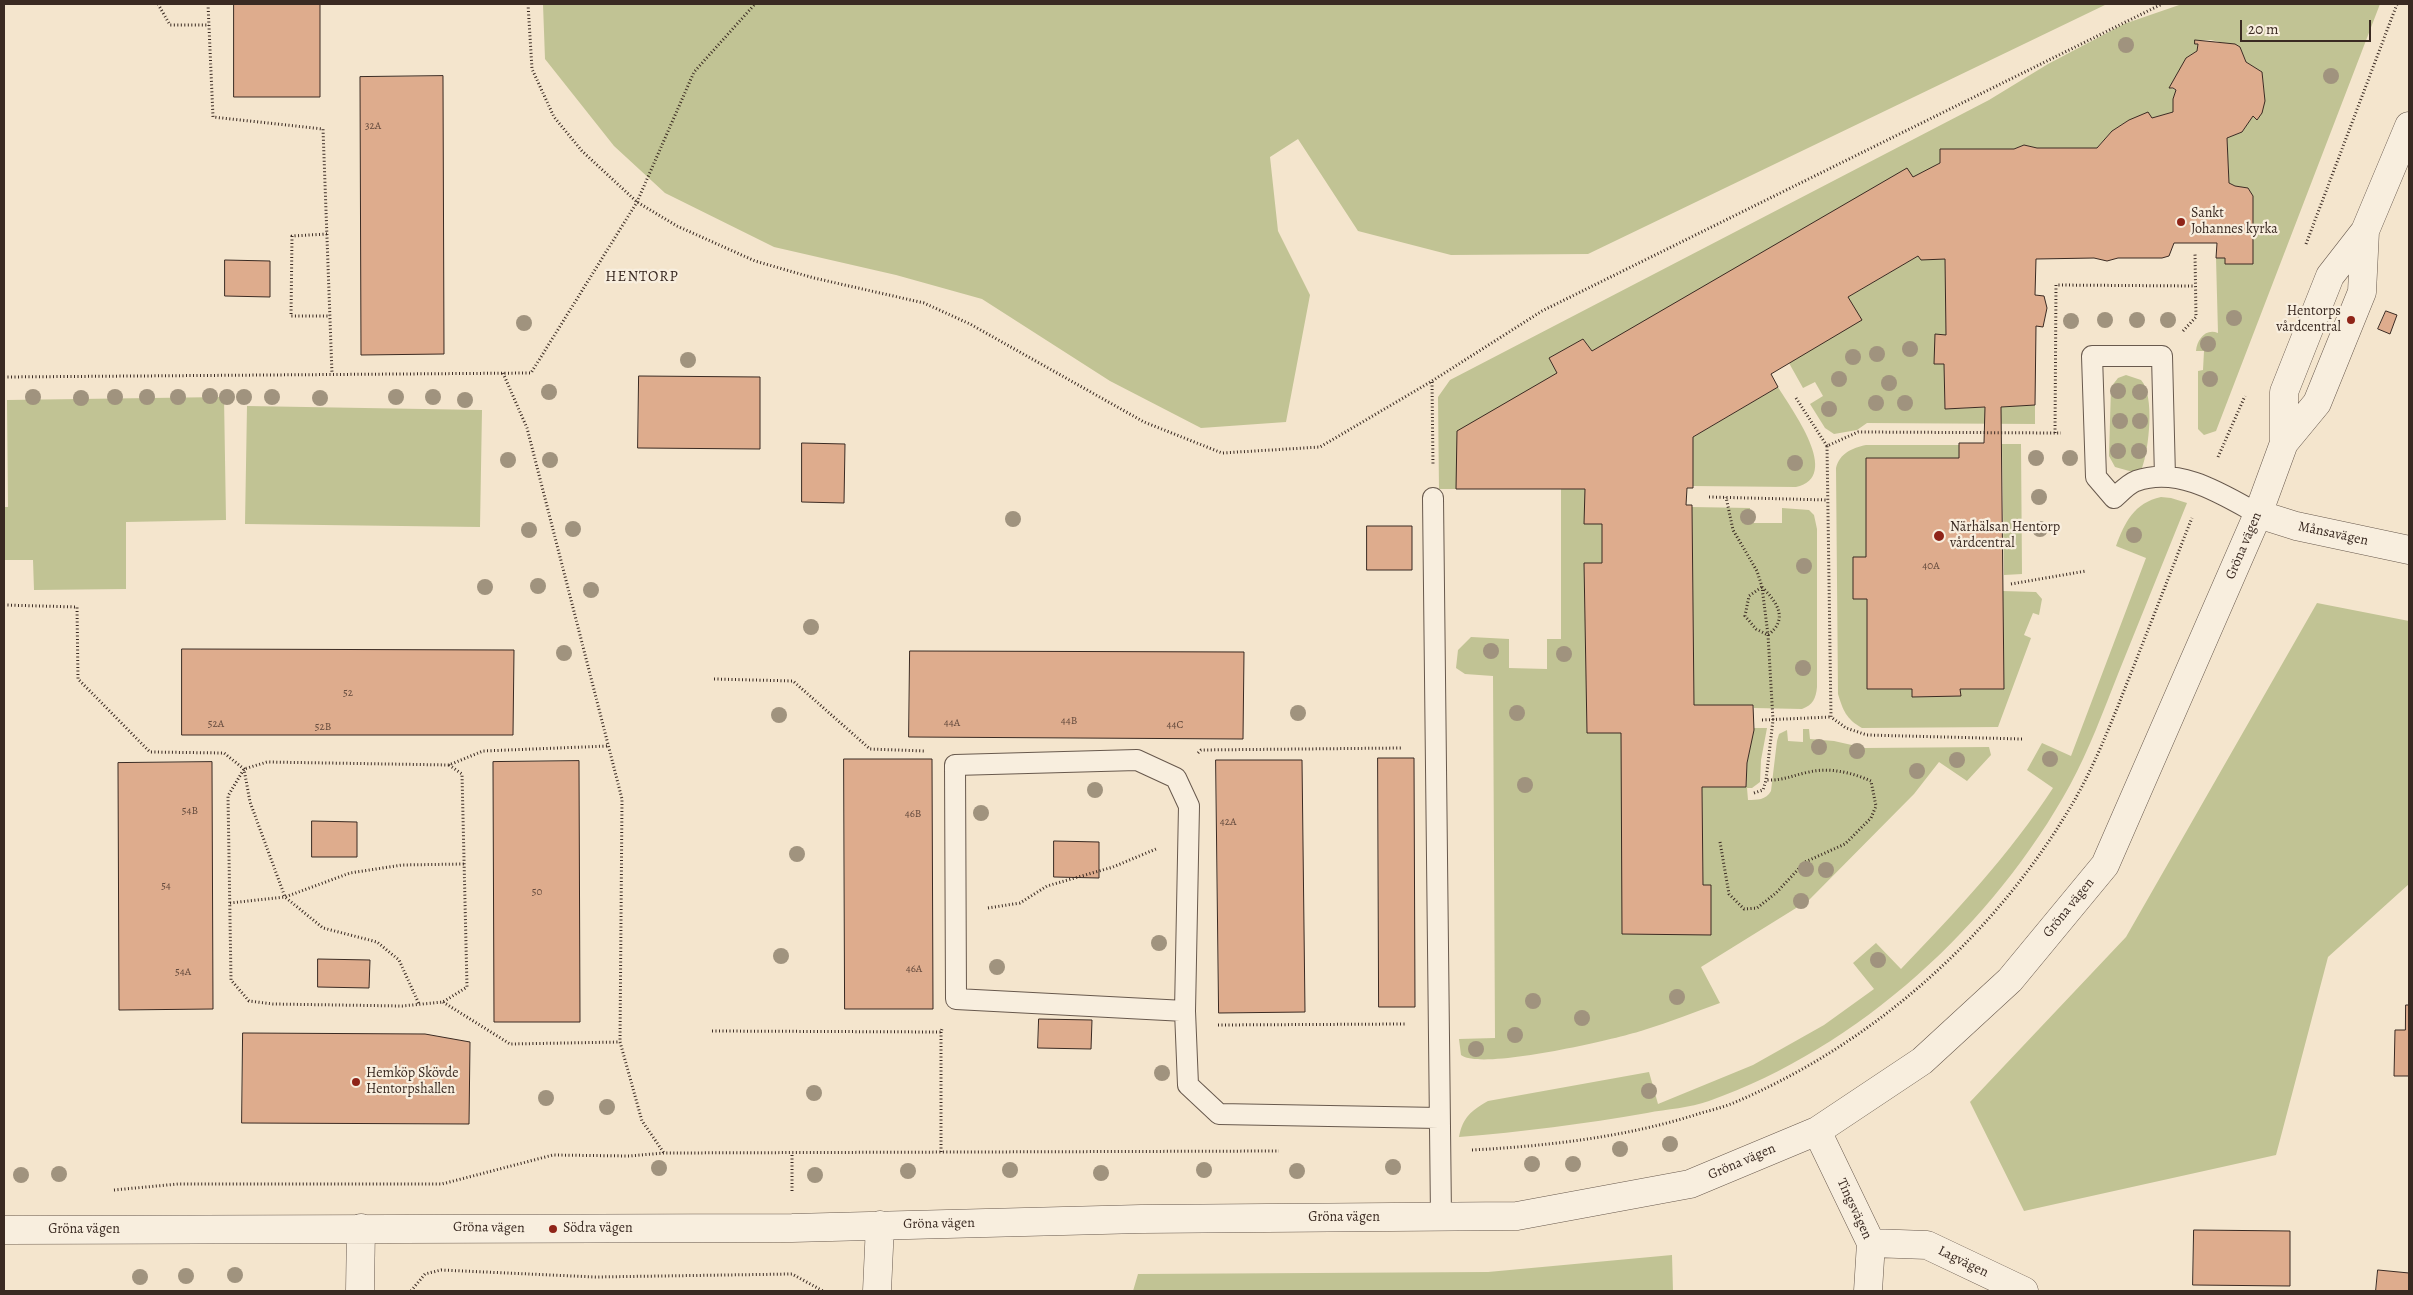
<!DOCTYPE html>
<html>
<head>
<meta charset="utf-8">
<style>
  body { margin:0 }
  #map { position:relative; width:2413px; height:1295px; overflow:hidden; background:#f4e5cd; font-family:Alegreya,serif }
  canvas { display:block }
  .frame { position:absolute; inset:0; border:5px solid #3a2a22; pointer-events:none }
  .scale { position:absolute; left:2240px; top:20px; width:131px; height:22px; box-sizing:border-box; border:2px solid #3a2a22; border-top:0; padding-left:6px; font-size:15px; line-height:18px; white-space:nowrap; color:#3a2a22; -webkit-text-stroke:4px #f8eede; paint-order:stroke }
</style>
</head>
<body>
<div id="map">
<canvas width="2413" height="1295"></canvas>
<div class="frame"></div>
<div class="scale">20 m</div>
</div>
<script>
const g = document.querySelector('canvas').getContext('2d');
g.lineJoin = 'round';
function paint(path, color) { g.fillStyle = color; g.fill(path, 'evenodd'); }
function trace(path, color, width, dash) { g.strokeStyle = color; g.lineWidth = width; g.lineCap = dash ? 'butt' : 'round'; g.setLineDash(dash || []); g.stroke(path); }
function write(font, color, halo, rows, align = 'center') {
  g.font = font + ' Alegreya,serif'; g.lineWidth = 4.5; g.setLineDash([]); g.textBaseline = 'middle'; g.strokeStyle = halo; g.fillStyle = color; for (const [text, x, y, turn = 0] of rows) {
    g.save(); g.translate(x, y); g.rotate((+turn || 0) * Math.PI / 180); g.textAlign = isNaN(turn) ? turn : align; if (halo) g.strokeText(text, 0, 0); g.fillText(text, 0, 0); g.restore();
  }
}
paint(new Path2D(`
  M543,4H2107L1588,254L1451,255L1358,231L1298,139L1270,157L1278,231L1310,295L1286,422L1201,428L1110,381L982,299L896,275L774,247L665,193L614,146L545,59Z
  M2182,4H2380L2216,431L2204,435L2198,429V371L2203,370L2204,351H2196C2197,339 2206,328 2218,333L2216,258H2225V264L2253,263V196L2248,188L2235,186L2229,183L2227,138L2242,132L2253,116L2257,120C2268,105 2264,90 2262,72L2246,62L2240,47L2211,40H2195L2198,44L2197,51L2186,58L2170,88L2176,90L2173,99V112L2152,118L2129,120L2112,131L2097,148H2037L2024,145L2014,149H1940V163L1592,351L1583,339L1549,358L1557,373L1456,489H1439L1438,397L1450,380L1989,100L2048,64L2124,24Z
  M1918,256L1945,259L1946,335L1935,364H1944L1945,409L2035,405V424L1867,423L1857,430L1834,434L1825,428L1810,404L1823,396L1815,382L1803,388L1789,363L1861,320L1848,297Z
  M2126,375L2141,380C2155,395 2149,449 2142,468L2133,472L2115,467L2109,456L2111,387L2118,378Z
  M1778,387C1791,409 1843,477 1796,487L1693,486V437Z
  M224,397L226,520L126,522V589L34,590L33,560H4V507H8L7,400Z
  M247,406L482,410L480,527L245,524Z
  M2002,444H2021L2022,574L2004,575Z
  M1866,445H1959V458H1866V557H1854L1853,599H1867V689H1912V697L1961,695L1960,689L2004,688L2003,591L2036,592L2042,599L2039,615L2033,613L2024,635L2031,638L1998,727L1862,728C1846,719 1843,710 1838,694L1836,468C1840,453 1852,448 1866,445Z
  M1561,489H1585V524H1602V563H1584L1587,732L1621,733L1703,885L1702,787H1746L1747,763L1754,728H1767L1761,760L1760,782L1752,788H1747L1748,800C1757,800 1766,800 1771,791L1777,741L1779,734L1787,730L1788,741L1803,742V729H1809L1810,739L1834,741L1865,748L1989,747L1991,755L1967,781L1939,762L1914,794L1809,900L1701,967L1720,1003C1694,1012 1670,1022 1644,1030C1617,1039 1480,1071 1461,1055L1459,1039L1495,1038L1493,676L1465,674L1456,668L1458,650L1471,637L1509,639V668L1547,669V639H1561Z
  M2161,497L2171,498L2187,503C2164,560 2141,617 2118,674C2103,712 2089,750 2070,785C1994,924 1859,1048 1709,1101C1690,1108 1667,1109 1647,1113C1584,1124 1522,1132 1459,1137C1463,1117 1471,1111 1488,1101L1649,1072L1658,1104L1753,1065L1824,1025L1874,989L1853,963L1876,943L1901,969C1956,912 2009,855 2053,788L2027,770L2042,743L2071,756L2146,558L2116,546C2125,522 2134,503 2161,497Z
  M1692,507L1750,508V523H1782V508L1809,510L1814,515L1817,529V687C1816,698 1813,705 1802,709L1754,708L1753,705H1694Z
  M2317,603L2409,621V884L2328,957L2276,1155L2024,1211L1970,1102L2126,937Z
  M1672,1255L1673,1291H1133L1138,1274L1488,1272Z`), '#c1c394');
const building = new Path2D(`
  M234,4H320V97H234Z
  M2195,40L2235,44L2240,47L2246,62L2262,72L2265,101L2262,113L2257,120L2253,116L2242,132L2227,138L2229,183L2235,186L2248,188L2253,196V264H2225V258H2216L2217,243H2174L2169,256L2162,258H2118L2107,261L2094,258L2036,259L2035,295L2044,296L2047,308L2043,327L2036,326L2035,405L2001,407L2004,689H1960L1961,696L1912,697V689H1867V599H1853V557H1866V458H1959V443H1984L1985,407L1945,409L1944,364H1934L1935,334L1946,335L1945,259L1921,260L1918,256L1848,297L1862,320L1771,374L1778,387L1693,437V488H1687L1686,505H1692L1694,705H1753L1754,730L1747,763L1746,787H1702L1703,885H1711V935L1622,934L1621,733H1587L1584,563H1602V524H1584L1585,489H1456L1457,431L1557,373L1549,358L1583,339L1592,351L1907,168L1913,177L1940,163V149H2014L2024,145L2037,148H2097L2112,131L2129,120L2148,112L2152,118L2173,112V99L2176,90L2173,88H2169L2186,58L2197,51L2198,44H2195Z
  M443,76L444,354L361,355L360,77Z
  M225,260L270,261V297L225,296Z
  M2386,311L2397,315L2390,334L2378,329Z
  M639,376L760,377V449L638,448Z
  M802,443L845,444L844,503L802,502Z
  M1367,526H1412V570H1367Z
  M182,649L514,650L513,735H182Z
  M910,651L1244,652L1243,739L909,737Z
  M1378,758H1414L1415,1007H1379Z
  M844,759H932L933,1009H845Z
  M1216,760H1302L1305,1012L1219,1013Z
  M579,761L580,1022H494L493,762Z
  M212,762L213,1009L119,1010L118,763Z
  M312,821L357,822V857H312Z
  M1054,841L1099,842V878L1054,877Z
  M318,959L370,960L369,988L318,987Z
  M2406,1005H2409V1076H2394L2395,1030H2405Z
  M1039,1019L1092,1020L1091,1049L1038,1048Z
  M243,1033L425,1034L470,1042L469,1124L242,1123Z
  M2194,1230L2290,1231V1286L2193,1285Z
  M2378,1270L2409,1273V1291H2376Z`);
paint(building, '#deac8d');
trace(building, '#3a2a22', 1);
const lane = new Path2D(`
  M2165,477L2162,356H2092L2096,477L2114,498C2120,493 2128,484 2136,481C2179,466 2222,494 2258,514
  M1433,498L1441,1217
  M1185,1011L956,999L955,765L1137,760L1176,778L1189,806L1185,1011L1188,1085L1219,1114L1439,1118`);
const street = new Path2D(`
  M2284,443L2317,403L2362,292L2365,231
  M2258,514L2296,526L2409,550
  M1817,1131L1871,1243L1868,1291
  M4,1230L792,1228L1141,1219L1517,1216L1690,1184L1817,1131L1922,1061L2010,980L2105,865L2258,514L2284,443V392L2330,276L2365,231L2409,126
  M1871,1243L1927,1245L2024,1291
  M360,1291L361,1228
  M877,1291L880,1225`);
trace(lane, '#68594d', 22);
trace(street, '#68594d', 29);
trace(new Path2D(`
  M158,4L170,25H209
  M208,4L213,117L323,129L332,374
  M528,4L532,69L554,117L582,151L637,202L677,226L755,261L814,278L924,303L970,324L1144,422L1222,453L1320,447L1432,381L1542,311L2162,4
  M327,234L292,236L291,316H330
  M2306,244L2397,4
  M2183,331L2196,317L2195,254
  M503,373L527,428L622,799L620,1042L642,1121L664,1153
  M4,377L531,373L637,202L694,72L755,4
  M1432,382L1433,466
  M1796,398L1827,446
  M2055,433L2056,285L2195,286
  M2218,457L2245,396
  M1709,497L1828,500
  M2011,584L2086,571
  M1762,587C1777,602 1789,619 1768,635L1756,629L1745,616L1749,596Z
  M4,605L77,607L78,679L150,752L224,753L244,769L250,802L285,897L323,928L377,942L399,960L419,1004
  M714,679L793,681L870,749L926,751
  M1762,720L1831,717
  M2022,739L1867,735L1846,728L1831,717L1827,446L1858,432L2061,433
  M1198,753L1201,750L1402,748
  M449,765L462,774L467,987L443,1002L402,1006L273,1004L249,1001L231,980L228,796L244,769L267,762L449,765L483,751L608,746
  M1754,793L1763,790L1766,780
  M1720,842L1729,894L1744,909L1757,908L1776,893L1805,862L1845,844L1871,818L1876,806L1871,781C1853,773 1830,767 1809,772C1794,775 1782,781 1766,780L1773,720L1768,635L1762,587L1757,571L1733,530L1726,497
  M230,903L285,897L350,873L402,865L464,864
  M988,908L1020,903L1047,886L1113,867L1156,849
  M443,1002L510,1044L620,1042
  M1218,1025L1405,1024
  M712,1031L941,1032L942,1029
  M941,1032V1152
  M1472,1150C1548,1146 1626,1137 1698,1114C1711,1110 1725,1107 1738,1101C1877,1041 1998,932 2074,801C2098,759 2115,713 2133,668C2153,618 2172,568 2192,518
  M114,1190L178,1184H442L553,1155L629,1156L664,1153L1279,1151
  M792,1191V1154
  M411,1291L425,1274L441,1270L595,1277L792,1274L823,1291`), '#3a2a22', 3, [1, 2.5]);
trace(lane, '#f8eede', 20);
trace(street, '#f8eede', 28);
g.fillStyle = '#a0937e';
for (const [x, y] of [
  [2126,45],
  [2331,76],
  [2234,318],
  [2105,320],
  [2137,320],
  [2168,320],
  [2071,321],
  [524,323],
  [2208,344],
  [1910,349],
  [1877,354],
  [1853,357],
  [688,360],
  [1839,379],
  [2210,379],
  [1889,383],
  [2118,391],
  [549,392],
  [2140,392],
  [210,396],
  [33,397],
  [115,397],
  [147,397],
  [178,397],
  [227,397],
  [244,397],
  [272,397],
  [396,397],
  [433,397],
  [81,398],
  [320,398],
  [465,400],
  [1876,403],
  [1905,403],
  [1829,409],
  [2120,421],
  [2140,421],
  [2118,451],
  [2139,451],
  [2036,458],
  [2070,458],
  [508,460],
  [550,460],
  [1795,463],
  [2039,497],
  [1748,517],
  [1013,519],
  [573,529],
  [2040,529],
  [529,530],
  [2134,535],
  [1804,566],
  [538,586],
  [485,587],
  [591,590],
  [811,627],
  [1491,651],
  [564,653],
  [1564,654],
  [1803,668],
  [1298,713],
  [1517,713],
  [779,715],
  [1819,747],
  [1857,751],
  [2050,759],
  [1957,760],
  [1917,771],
  [1525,785],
  [1095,790],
  [981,813],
  [797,854],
  [1806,869],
  [1826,870],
  [1801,901],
  [1159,943],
  [781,956],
  [1878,960],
  [997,967],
  [1677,997],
  [1533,1001],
  [1582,1018],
  [1515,1035],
  [1476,1049],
  [1162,1073],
  [1649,1091],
  [814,1093],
  [546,1098],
  [607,1107],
  [1670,1144],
  [1620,1149],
  [1532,1164],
  [1573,1164],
  [1393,1167],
  [659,1168],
  [1010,1170],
  [1204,1170],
  [908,1171],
  [1297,1171],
  [1101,1173],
  [59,1174],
  [21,1175],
  [815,1175],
  [235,1275],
  [186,1276],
  [140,1277]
]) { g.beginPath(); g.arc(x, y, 8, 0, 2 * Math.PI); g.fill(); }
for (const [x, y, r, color] of [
  [2181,222,5,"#8f2418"],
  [2351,320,5,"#8f2418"],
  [1939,536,6,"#8f2418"],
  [356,1082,5,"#8f2418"],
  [553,1229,5,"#8f2418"]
]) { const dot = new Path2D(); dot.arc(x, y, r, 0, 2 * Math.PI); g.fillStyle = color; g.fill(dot); trace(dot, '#f8eede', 2); }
write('11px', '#634a3d', null, [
  ["32A",373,126],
  ["40A",1931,566],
  ["52",348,693],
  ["44B",1069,721],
  ["44A",952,723],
  ["52A",216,724],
  ["44C",1175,725],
  ["52B",323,727],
  ["54B",190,811],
  ["46B",913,814],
  ["42A",1228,822],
  ["54",166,886],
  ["50",537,892],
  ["46A",914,969],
  ["54A",183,972]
]);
write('14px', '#3a2a22', '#f8eede', [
  ["Sankt",2191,214],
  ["Johannes kyrka",2191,230],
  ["Hentorps",2341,312,"right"],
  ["vårdcentral",2341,328,"right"],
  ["Närhälsan Hentorp",1950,528],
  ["vårdcentral",1950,544],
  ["Hemköp Skövde",366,1074],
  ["Hentorpshallen",366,1090],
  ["Södra vägen",563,1229]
], 'left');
write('14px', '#3a2a22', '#f8eede', [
  ["Månsavägen",2333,534,12],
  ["Gröna vägen",2244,546,-67],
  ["Gröna vägen",2069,908,-51],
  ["Gröna vägen",1742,1162,-23],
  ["Tingsvägen",1854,1209,65],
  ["Gröna vägen",1344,1218],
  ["Gröna vägen",939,1224,-1],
  ["Gröna vägen",489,1228,1],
  ["Gröna vägen",84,1230],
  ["Lagvägen",1963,1262,26]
]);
g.letterSpacing = '1px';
write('15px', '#3a2a22', '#f8eede', [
  ["HENTORP",642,277]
]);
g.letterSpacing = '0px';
</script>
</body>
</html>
